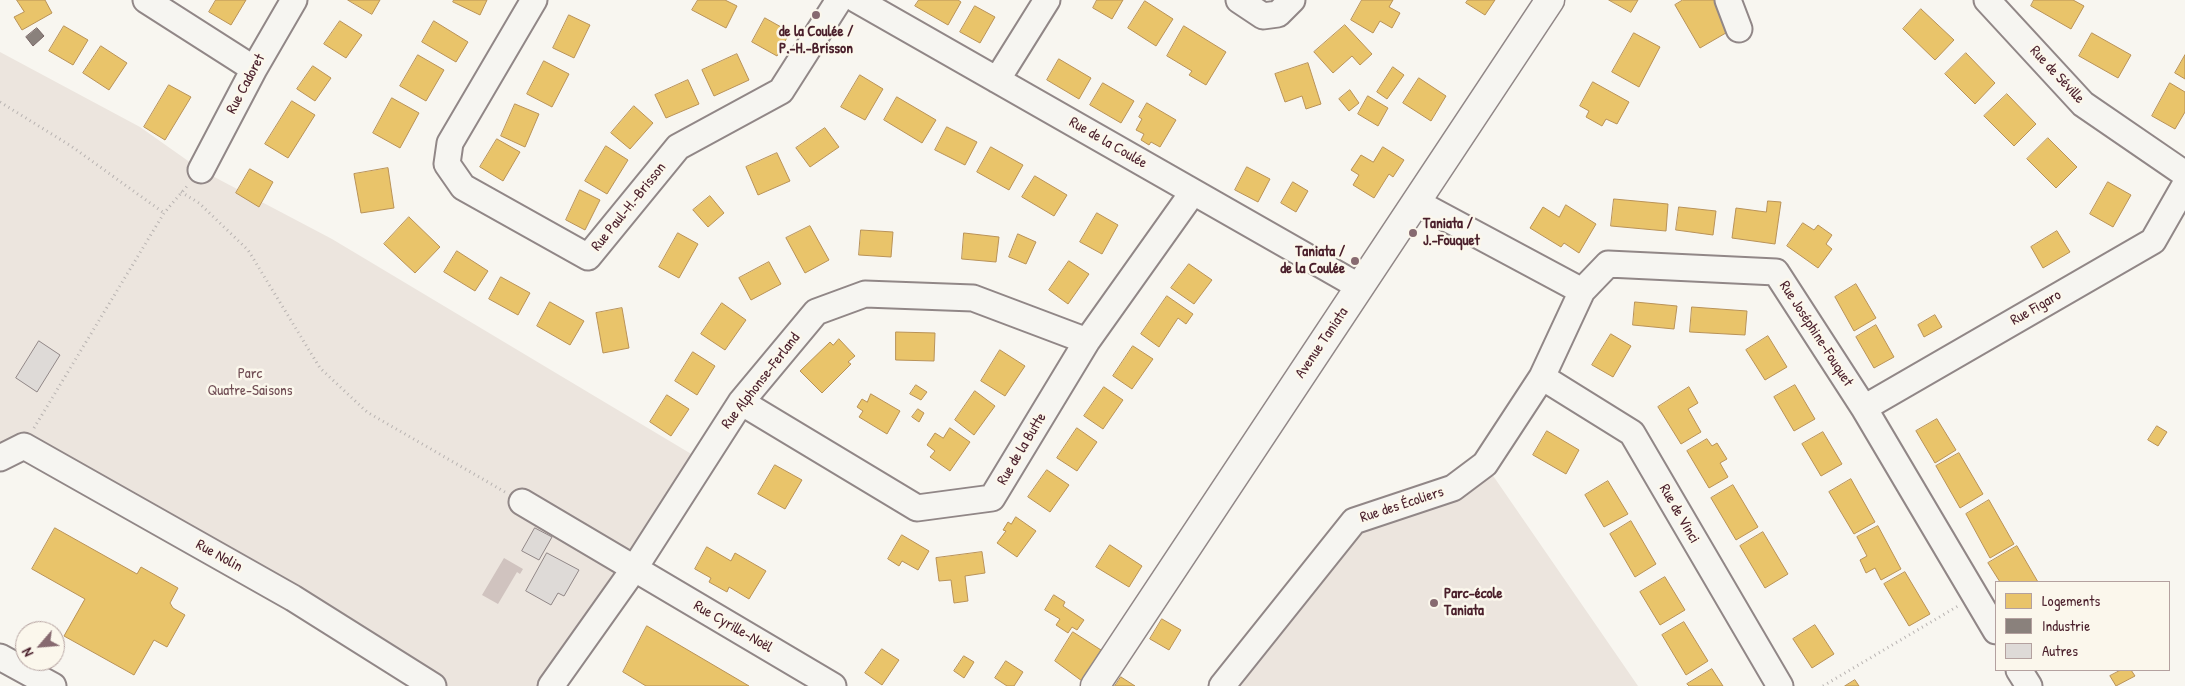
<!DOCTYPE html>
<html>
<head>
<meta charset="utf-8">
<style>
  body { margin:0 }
  #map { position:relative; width:2185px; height:686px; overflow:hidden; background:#f8f6f0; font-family:"Patrick Hand",sans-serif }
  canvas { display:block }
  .legend { position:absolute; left:1995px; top:581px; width:175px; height:90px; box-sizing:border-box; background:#fbf7ec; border:1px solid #b4a19f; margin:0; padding:6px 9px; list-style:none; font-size:15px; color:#4a1f2b }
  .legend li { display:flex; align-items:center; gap:10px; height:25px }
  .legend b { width:25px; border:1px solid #b4a19f }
  .north { position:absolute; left:15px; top:621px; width:50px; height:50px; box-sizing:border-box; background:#fbf7ec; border:1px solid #b4a19f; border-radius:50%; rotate:243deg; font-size:14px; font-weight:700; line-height:20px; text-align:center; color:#4a1f2b }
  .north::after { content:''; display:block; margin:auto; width:18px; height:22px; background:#876a70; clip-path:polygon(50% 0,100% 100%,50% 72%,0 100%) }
</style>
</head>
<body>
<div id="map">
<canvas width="2185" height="686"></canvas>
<ul class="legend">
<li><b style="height:14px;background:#e9c46a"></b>Logements</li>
<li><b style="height:14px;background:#8a817c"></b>Industrie</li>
<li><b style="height:14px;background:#dedad7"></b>Autres</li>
</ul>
<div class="north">N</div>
</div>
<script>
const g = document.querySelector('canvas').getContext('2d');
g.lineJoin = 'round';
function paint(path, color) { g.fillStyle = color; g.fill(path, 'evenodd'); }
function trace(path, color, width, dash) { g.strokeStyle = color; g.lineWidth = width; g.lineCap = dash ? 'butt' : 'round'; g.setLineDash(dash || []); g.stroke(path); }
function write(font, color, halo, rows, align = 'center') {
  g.font = font + ' "Patrick Hand",sans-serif'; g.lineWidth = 5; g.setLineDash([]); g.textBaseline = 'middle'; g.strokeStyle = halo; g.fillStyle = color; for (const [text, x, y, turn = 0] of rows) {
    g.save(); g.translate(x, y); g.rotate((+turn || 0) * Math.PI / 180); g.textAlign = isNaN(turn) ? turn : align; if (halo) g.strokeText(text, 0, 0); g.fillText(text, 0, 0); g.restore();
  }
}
paint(new Path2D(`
  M0,52L140,127L201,170L332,239L703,461L551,686H433L24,446L0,458Z
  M1485,464L1638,686H1222L1354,521Z`), '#ece5de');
paint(new Path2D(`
  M504,558L523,569L520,574L517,572L498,604L482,595Z`), '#d0c3bf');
const homes = new Path2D(`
  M17,0H45L52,13L22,30L14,17L24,12Z
  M216,0H246L231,25L209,12Z
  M348,0H380L372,14Z
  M454,0H487L480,15L453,2Z
  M698,0H725L737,6L726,28L692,10Z
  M919,0H958L961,2L948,25L915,6Z
  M1097,0H1123L1112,19L1093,8Z
  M1362,0H1393L1389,7L1400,13L1392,28L1380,21L1373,33L1351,20Z
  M1468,0H1495L1485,15L1466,3Z
  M1609,0H1638L1631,12Z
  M1683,0H1716L1731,30L1700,48L1675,5Z
  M2034,0H2073L2084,6L2071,29L2031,6Z
  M1145,1L1173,19L1156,46L1128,28Z
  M975,6L995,17L980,43L960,32Z
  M1921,9L1954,40L1935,60L1903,29Z
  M569,15L590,25L574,58L553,48Z
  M765,18L790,32L777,56L752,42Z
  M340,21L362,35L346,58L324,44Z
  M434,21L468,42L456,62L422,42Z
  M1345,25L1372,54L1360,65L1352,56L1333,73L1314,52Z
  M64,26L88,40L73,65L49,51Z
  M1184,26L1226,52L1206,85L1189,75L1192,71L1167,56Z
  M1634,33L1660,47L1639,87L1612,72Z
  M2092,33L2131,55L2118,78L2079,56Z
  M101,46L127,63L109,90L83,73Z
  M1966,53L1995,83L1975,104L1945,74Z
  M737,54L749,80L714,96L702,70Z
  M418,55L444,70L426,101L400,86Z
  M2185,55V79L2175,73Z
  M1059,59L1091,78L1079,99L1047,80Z
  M544,61L569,74L552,107L527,94Z
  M1308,63L1321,104L1306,109L1302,96L1285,102L1275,74Z
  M313,66L331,78L315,101L297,89Z
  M1393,67L1404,75L1387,99L1377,92Z
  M860,75L883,89L865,120L841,107Z
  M1419,78L1446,96L1431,121L1403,103Z
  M688,80L699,104L666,118L655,95Z
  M1593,82L1629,102L1617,124L1606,119L1602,126L1586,117L1589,111L1580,106Z
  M1103,83L1134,101L1121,123L1090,105Z
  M2170,83L2185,92V112L2175,129L2152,116Z
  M169,85L191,97L165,140L144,127Z
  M1350,90L1359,103L1349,111L1339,99Z
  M2007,94L2036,124L2014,146L1984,116Z
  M1368,96L1388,108L1378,126L1358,114Z
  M897,97L936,120L922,143L884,120Z
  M392,98L419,113L400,148L373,133Z
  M292,101L315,115L288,158L265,144Z
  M1147,103L1176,120L1160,147L1151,142L1149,145L1141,140L1144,134L1136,130L1142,119L1139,117Z
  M515,104L539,114L525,147L501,136Z
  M634,106L653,123L630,149L611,133Z
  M947,127L977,142L965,165L935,150Z
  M825,128L839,147L810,167L796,148Z
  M2048,138L2077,167L2056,188L2027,159Z
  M497,139L520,152L503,181L480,167Z
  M606,146L628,160L607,194L585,181Z
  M991,147L1023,165L1009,190L977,172Z
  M1383,147L1404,160L1393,177L1389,174L1374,198L1353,185L1359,175L1351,170L1361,155L1373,162Z
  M777,153L790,181L758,195L746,167Z
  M1247,167L1270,179L1258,202L1235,190Z
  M388,168L394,208L361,213L354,174Z
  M250,169L273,182L259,207L236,193Z
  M1035,176L1067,195L1054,216L1022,197Z
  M1293,182L1308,191L1296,212L1281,203Z
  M2108,182L2131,195L2113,227L2090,214Z
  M580,190L600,200L585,230L566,220Z
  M710,196L724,213L708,227L693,210Z
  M1614,199L1668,204L1666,231L1611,226Z
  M1768,201L1781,202L1775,244L1732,238L1736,208L1766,212Z
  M1566,205L1596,224L1579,253L1564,243L1561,247L1530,228L1543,207L1559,217Z
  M1679,207L1716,211L1713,235L1676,230Z
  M1097,213L1118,225L1102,254L1080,242Z
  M409,217L440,247L415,273L384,244Z
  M1803,223L1814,230L1818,225L1832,235L1826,244L1832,249L1818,268L1787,246Z
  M810,226L829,260L805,273L786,238Z
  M861,230L893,232L891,257L859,255Z
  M2057,231L2070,252L2043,268L2031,247Z
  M678,233L698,244L679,278L659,267Z
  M964,233L999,237L996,262L962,259Z
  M1018,234L1036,242L1026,264L1009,257Z
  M457,251L488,271L475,291L444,272Z
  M1069,261L1089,274L1068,304L1049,290Z
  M769,262L781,284L751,300L739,278Z
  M1189,264L1212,280L1194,304L1171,288Z
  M501,277L530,293L518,315L489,299Z
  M1856,284L1876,318L1854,331L1835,297Z
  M1167,296L1193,314L1186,324L1178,318L1159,347L1141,334Z
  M550,302L584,321L570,345L537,326Z
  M1635,302L1677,306L1674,329L1633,325Z
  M722,303L746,320L725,350L701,334Z
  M1692,307L1747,311L1745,335L1690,332Z
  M622,308L629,348L603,353L596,313Z
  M1935,315L1942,327L1924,337L1918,325Z
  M1876,325L1894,357L1874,368L1856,337Z
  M896,332L935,333L934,361L896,360Z
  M1611,334L1631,346L1613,377L1592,365Z
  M1768,336L1787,367L1765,380L1746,350Z
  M839,339L855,356L848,362L851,364L822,393L800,371L830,342L833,345Z
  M1133,346L1153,359L1132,389L1113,376Z
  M1000,350L1025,366L1005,396L981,381Z
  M693,352L715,366L697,395L675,381Z
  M916,385L927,392L921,400L910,394Z
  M1795,385L1815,419L1794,431L1774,397Z
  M1104,387L1123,400L1103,429L1084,416Z
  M1689,387L1698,403L1688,409L1701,432L1681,444L1658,407Z
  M975,391L995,406L974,435L955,420Z
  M871,394L900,411L887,434L859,417L863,411L857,407L862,399L867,402Z
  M667,395L689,409L671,436L650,422Z
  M918,409L924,413L919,422L912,417Z
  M1937,419L1956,450L1935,463L1916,431Z
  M2157,426L2167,432L2158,446L2148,440Z
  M950,428L970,442L950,471L930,457L935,451L927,445L935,433L943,438Z
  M1077,428L1097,442L1077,471L1057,458Z
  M1547,431L1579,450L1566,474L1533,455Z
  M1823,432L1842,464L1821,476L1802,444Z
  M1707,439L1712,446L1717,443L1727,459L1720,463L1728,477L1709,488L1687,451Z
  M1959,453L1983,494L1960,508L1936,466Z
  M775,465L802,480L785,509L758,494Z
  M1047,470L1069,485L1050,512L1028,497Z
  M1851,479L1875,522L1854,534L1829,492Z
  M1608,481L1628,514L1604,527L1585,495Z
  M1733,485L1758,527L1736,540L1711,498Z
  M1989,500L2014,544L1990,558L1966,514Z
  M1016,517L1036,531L1017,557L997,543L1006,531L1003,530L1008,522L1011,524Z
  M1631,521L1656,564L1635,577L1610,534Z
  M1878,526L1901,569L1881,580L1875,568L1866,573L1860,560L1867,556L1857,537Z
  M55,528L137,574L141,567L178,588L170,603L173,608L185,615L167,647L154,640L134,675L64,636L85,599L32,569Z
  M1763,532L1788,574L1765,588L1740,546Z
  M902,535L929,551L918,570L902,561L899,566L888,559Z
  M1110,545L1142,566L1129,587L1096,567Z
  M2017,546L2038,582H2000L1988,563Z
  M707,547L731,561L735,553L766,571L749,599L729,587L727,592L709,582L711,578L695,569Z
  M982,552L985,573L965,576L968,601L954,603L951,580L939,581L936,558Z
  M1905,572L1930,614L1909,626L1884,584Z
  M1665,577L1685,610L1660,625L1640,592Z
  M1054,595L1065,602L1063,606L1084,620L1077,630L1072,627L1068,633L1056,625L1060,619L1045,610Z
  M1162,619L1181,630L1169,650L1150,639Z
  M1684,622L1708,661L1686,675L1662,635Z
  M1815,625L1834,654L1812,668L1793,639Z
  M647,626L749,686H646L623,672Z
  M1073,632L1101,650L1082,681L1055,661Z
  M882,649L899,660L882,685L865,673Z
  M964,656L974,662L964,678L954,671Z
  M1006,661L1023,672L1014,686H1007L995,678Z
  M1712,669L1723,686H1689L1687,684Z
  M2121,670H2131L2135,676L2116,686L2110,676Z
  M1121,677L1135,686H1115Z
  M1855,680L1859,686H1845Z`);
paint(homes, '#e9c46a');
trace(homes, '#b99257', 1);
const industry = new Path2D(`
  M37,28L44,36L33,46L26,37Z`);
paint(industry, '#8a817c');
trace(industry, '#776464', 1);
const building = new Path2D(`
  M39,341L60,355L37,392L16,378Z
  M535,528L552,537L539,560L522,551Z
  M547,553L579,570L564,596L558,593L551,605L526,591Z`);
paint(building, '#dedad7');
trace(building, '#918787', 1);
const minor = new Path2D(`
  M146,0L254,69
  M534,0L450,143L447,164L463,187L588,257L678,147L781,91L839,0
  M857,0L1360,287
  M1239,0L1263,16L1278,14L1292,0
  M1728,0L1739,29
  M1987,0L2083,104L2185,174
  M997,80L1047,0
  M201,170L254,69L294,0
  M1416,202L1582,291L1608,264L1776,272L1864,408L1996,631
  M1542,377L1632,433L1780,686
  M741,402L917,508L992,498L1087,341L1193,192
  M1864,408L2153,241L2185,185
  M0,458L24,446L293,598L433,686
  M522,502L833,686
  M0,657L53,686
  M2019,670L2029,686
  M551,686L634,569L741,402L816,312L865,294L973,298L1087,341
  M1222,686L1354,521L1453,488L1485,464L1542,377L1582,291`);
const major = new Path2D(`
  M1095,686L1550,0`);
trace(minor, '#918787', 29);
trace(major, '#918787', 31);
trace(new Path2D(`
  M0,102L71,146L164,213
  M181,192L199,203L248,250L320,368L367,412L505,492
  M34,428L164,213L188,185
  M1823,686L1958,606`), '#b8b3b1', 3, [1, 4]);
trace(minor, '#f6f5f1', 25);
trace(major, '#f6f5f1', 28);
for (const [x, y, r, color] of [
  [816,15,5,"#876a70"],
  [1413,233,5,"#876a70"],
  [1355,261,5,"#876a70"],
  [1434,603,5,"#876a70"]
]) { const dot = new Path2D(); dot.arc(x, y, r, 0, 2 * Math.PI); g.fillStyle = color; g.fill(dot); trace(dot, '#fbf7ec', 2); }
write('bold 15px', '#4a1f2b', '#fbf7ec', [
  ["de la Coulée /",816,32,"center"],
  ["P.-H.-Brisson",816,49,"center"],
  ["Taniata /",1423,224],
  ["J.-Fouquet",1423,241],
  ["Taniata /",1345,252,"right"],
  ["de la Coulée",1345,269,"right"],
  ["Parc-école",1444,594],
  ["Taniata",1444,611]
], 'left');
write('15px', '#4a1f2b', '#fbf7ec', [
  ["Rue de Séville",2057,75,47],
  ["Rue Cadoret",246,84,-62],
  ["Rue de la Coulée",1108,143,30],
  ["Rue Paul-H.-Brisson",629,207,-51],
  ["Rue Figaro",2036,308,-30],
  ["Rue Joséphine-Fouquet",1816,334,57],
  ["Avenue Taniata",1322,343,-56],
  ["Rue Alphonse-Ferland",761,381,-52],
  ["Rue de la Butte",1022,449,-59],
  ["Rue des Écoliers",1402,505,-18],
  ["Rue de Vinci",1679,514,60],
  ["Rue Nolin",219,556,29],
  ["Rue Cyrille-Noël",733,627,30]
]);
write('15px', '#704d54', '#fbf7ec', [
  ["Parc",250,374],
  ["Quatre-Saisons",250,391]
]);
</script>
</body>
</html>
